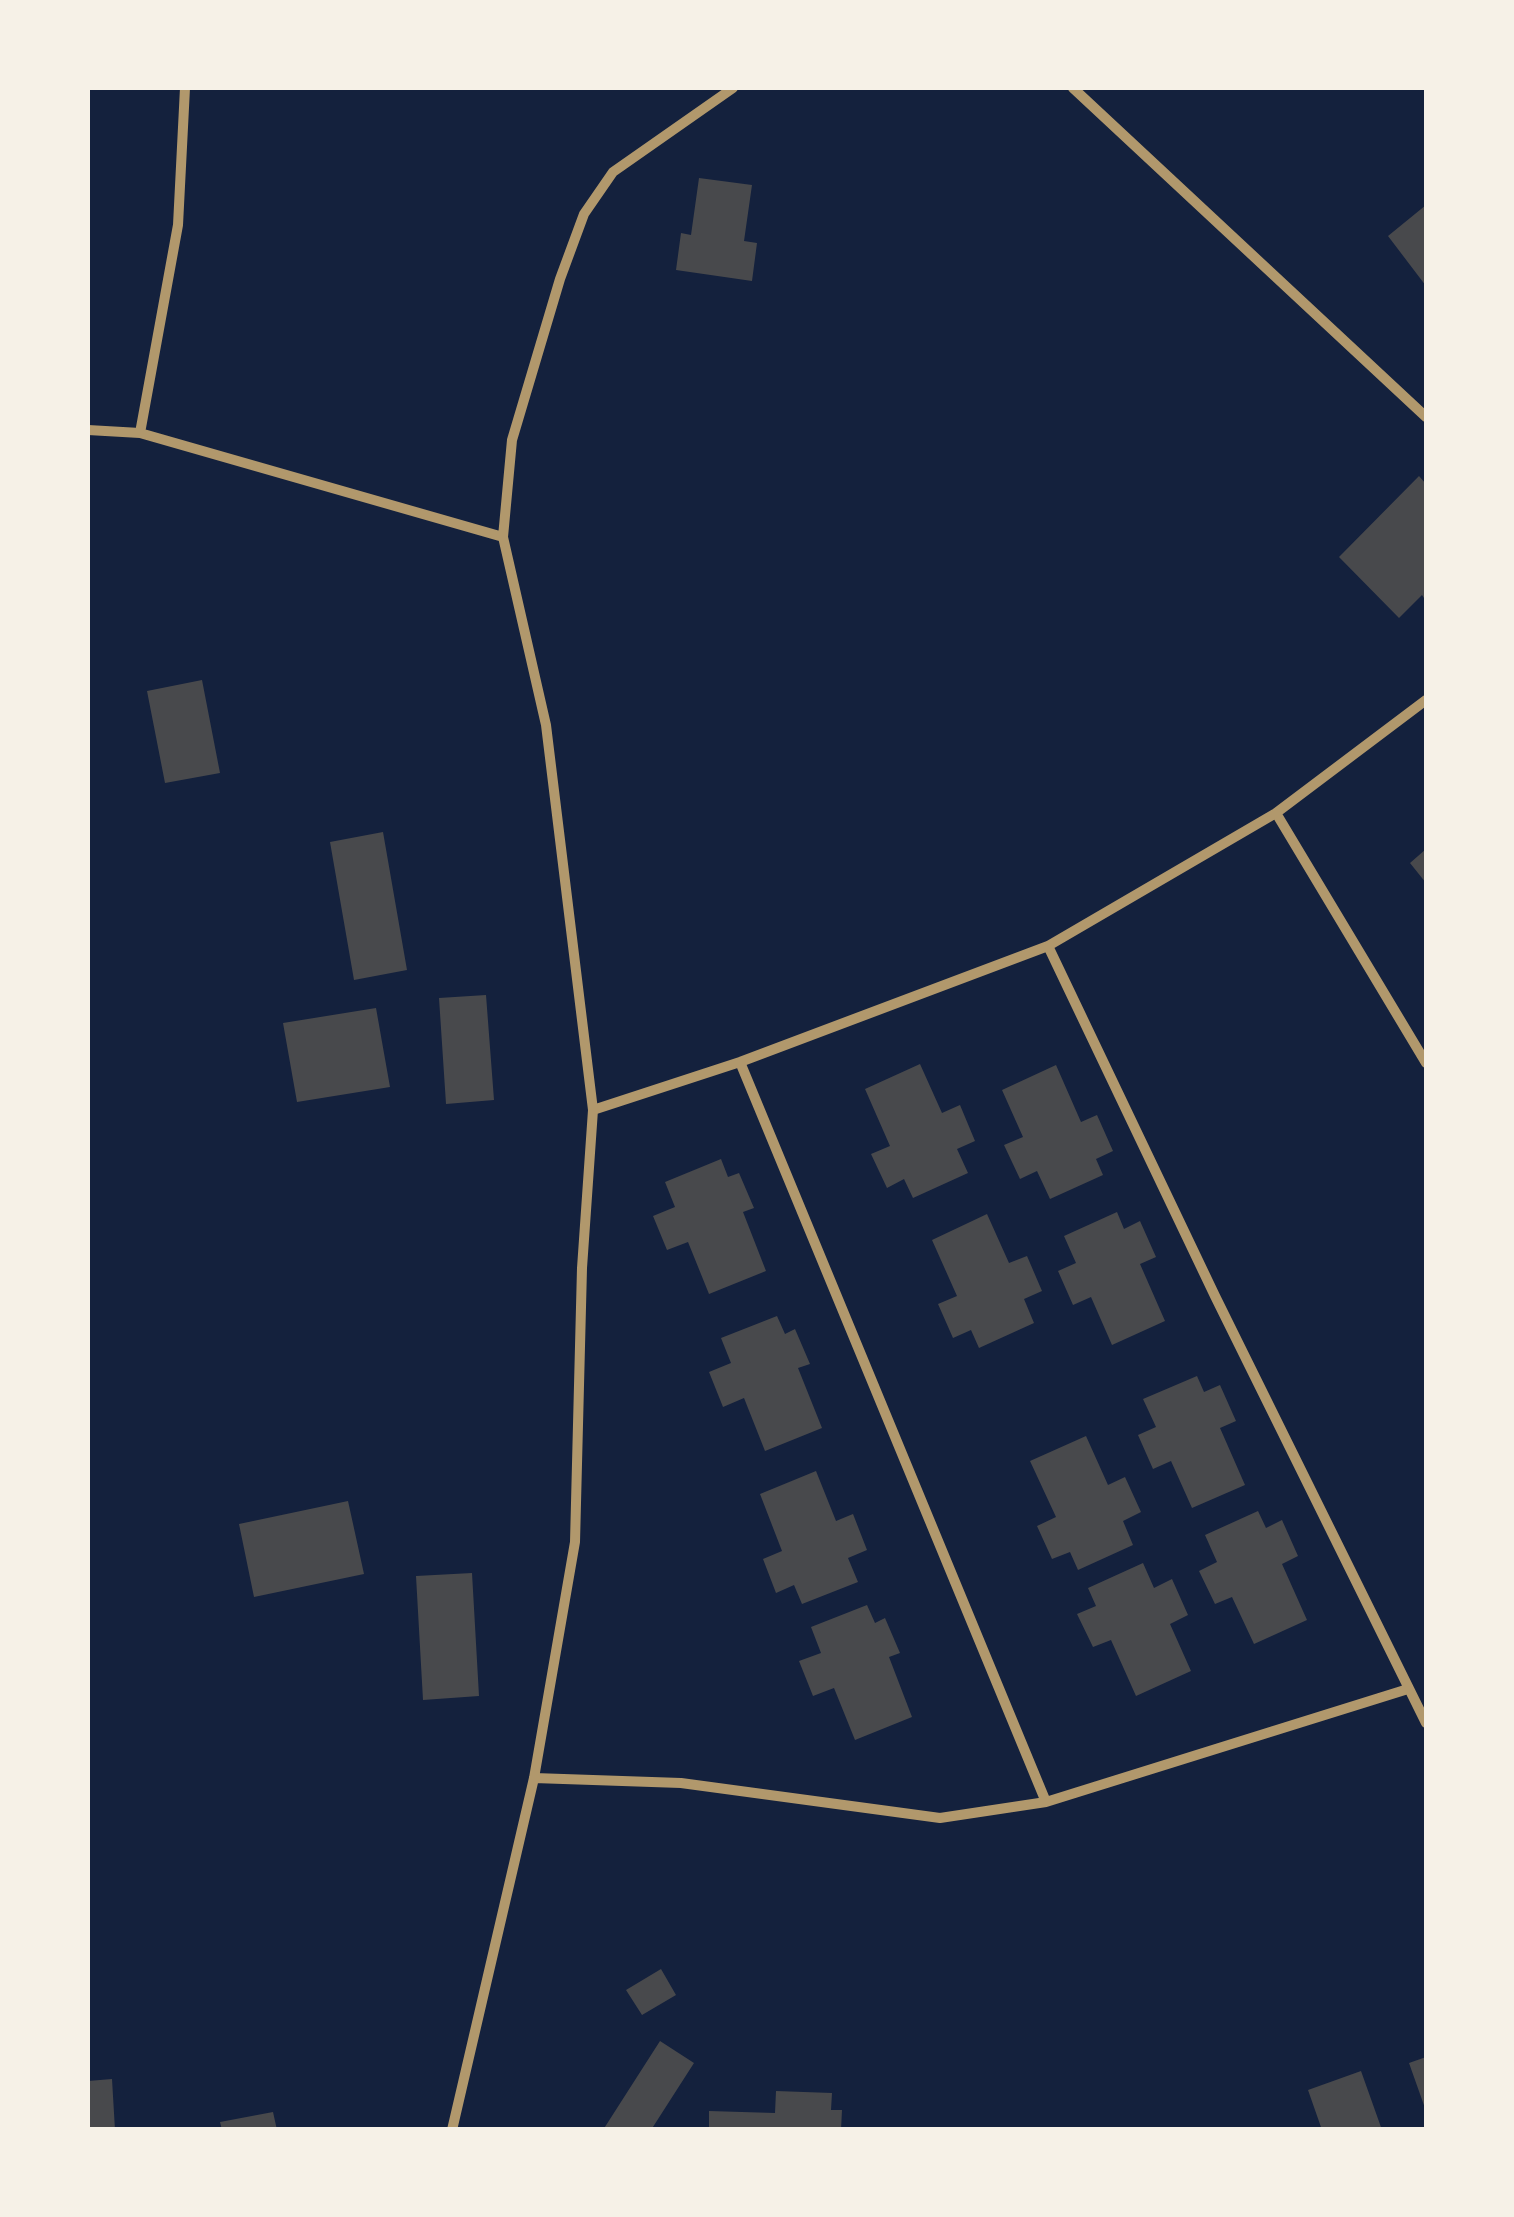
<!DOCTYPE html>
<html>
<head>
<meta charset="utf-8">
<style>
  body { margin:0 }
  #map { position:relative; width:1514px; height:2217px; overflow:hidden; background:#14213d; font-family:"IBM Plex Sans",sans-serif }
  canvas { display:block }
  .frame { position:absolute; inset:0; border:90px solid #f6f1e7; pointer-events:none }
</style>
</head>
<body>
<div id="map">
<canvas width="1514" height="2217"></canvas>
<div class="frame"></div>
</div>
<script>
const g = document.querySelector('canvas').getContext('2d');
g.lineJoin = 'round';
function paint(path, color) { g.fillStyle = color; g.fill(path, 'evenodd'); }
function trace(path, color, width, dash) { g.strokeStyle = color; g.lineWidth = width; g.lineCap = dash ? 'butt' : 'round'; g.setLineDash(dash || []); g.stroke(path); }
paint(new Path2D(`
  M699,178L752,185L744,241L757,243L752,281L676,270L681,233L691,235Z
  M1426,205V286L1388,236Z
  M1419,476L1426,484V601L1422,595L1399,618L1339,557Z
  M202,680L220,773L165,783L147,691Z
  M383,832L407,970L354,980L330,842Z
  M1426,849V883L1410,863Z
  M486,995L494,1100L446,1104L439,998Z
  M376,1008L390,1087L297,1102L283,1023Z
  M920,1064L942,1113L960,1105L975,1141L957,1149L968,1173L913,1198L904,1179L887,1188L871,1154L890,1146L865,1089Z
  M1056,1065L1081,1122L1097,1115L1113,1151L1096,1159L1103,1175L1050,1199L1037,1171L1020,1179L1004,1145L1023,1137L1002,1090Z
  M721,1159L728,1177L739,1173L754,1208L743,1212L766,1271L709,1294L688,1242L667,1250L653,1216L675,1207L665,1182Z
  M1117,1212L1124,1229L1140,1221L1156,1257L1140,1264L1165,1321L1112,1345L1091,1297L1073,1305L1058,1271L1076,1263L1064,1236Z
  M987,1214L1009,1263L1027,1256L1042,1291L1024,1299L1034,1323L979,1348L971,1330L953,1338L938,1304L957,1296L932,1240Z
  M777,1316L785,1334L795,1329L810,1364L798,1368L822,1428L765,1451L744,1398L723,1407L709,1372L731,1363L721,1338Z
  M1197,1376L1204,1392L1220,1385L1236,1421L1220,1428L1245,1485L1192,1508L1171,1461L1153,1469L1138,1435L1156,1427L1143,1399Z
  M1086,1436L1108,1485L1125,1477L1141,1512L1123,1521L1133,1545L1078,1570L1070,1552L1052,1559L1037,1526L1056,1517L1030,1461Z
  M816,1471L836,1521L853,1514L867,1550L848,1558L858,1582L802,1604L794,1585L776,1593L763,1559L782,1551L760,1494Z
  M348,1501L364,1574L254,1597L239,1524Z
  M1258,1511L1266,1528L1282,1520L1298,1556L1282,1564L1307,1620L1254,1644L1232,1597L1215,1604L1199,1571L1217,1562L1205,1535Z
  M1143,1563L1154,1588L1172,1579L1188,1615L1170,1624L1191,1671L1136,1696L1111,1640L1093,1647L1077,1614L1096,1606L1088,1588Z
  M472,1573L479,1696L423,1700L416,1576Z
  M867,1605L875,1623L885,1618L900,1653L889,1657L912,1717L855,1740L834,1688L813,1696L799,1661L821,1653L811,1627Z
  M661,1969L676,1995L642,2015L626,1990Z
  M660,2041L694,2063L651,2130H603Z
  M1426,2057V2111L1409,2063Z
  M1361,2071L1382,2130H1322L1308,2090Z
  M112,2079L115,2130H88V2081Z
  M776,2091L832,2093L831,2110H842L841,2130H709V2111L775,2113Z
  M273,2112L277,2130H222L220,2122Z`), '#48494c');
trace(new Path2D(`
  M1073,88L1426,417
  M88,430L140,433L503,537
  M140,433L178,225L185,88
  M1276,813L1426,1063
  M1048,946L1215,1296L1426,1723
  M740,1062L1046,1802
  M593,1110L740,1062L1048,946L1276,813L1426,700
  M534,1778L681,1783L940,1818L1046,1802L1408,1689
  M452,2130L534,1778L575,1542L582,1268L593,1110L546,725L503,537L512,440L560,279L584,214L613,172L733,88`), '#b1986c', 10);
</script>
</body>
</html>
